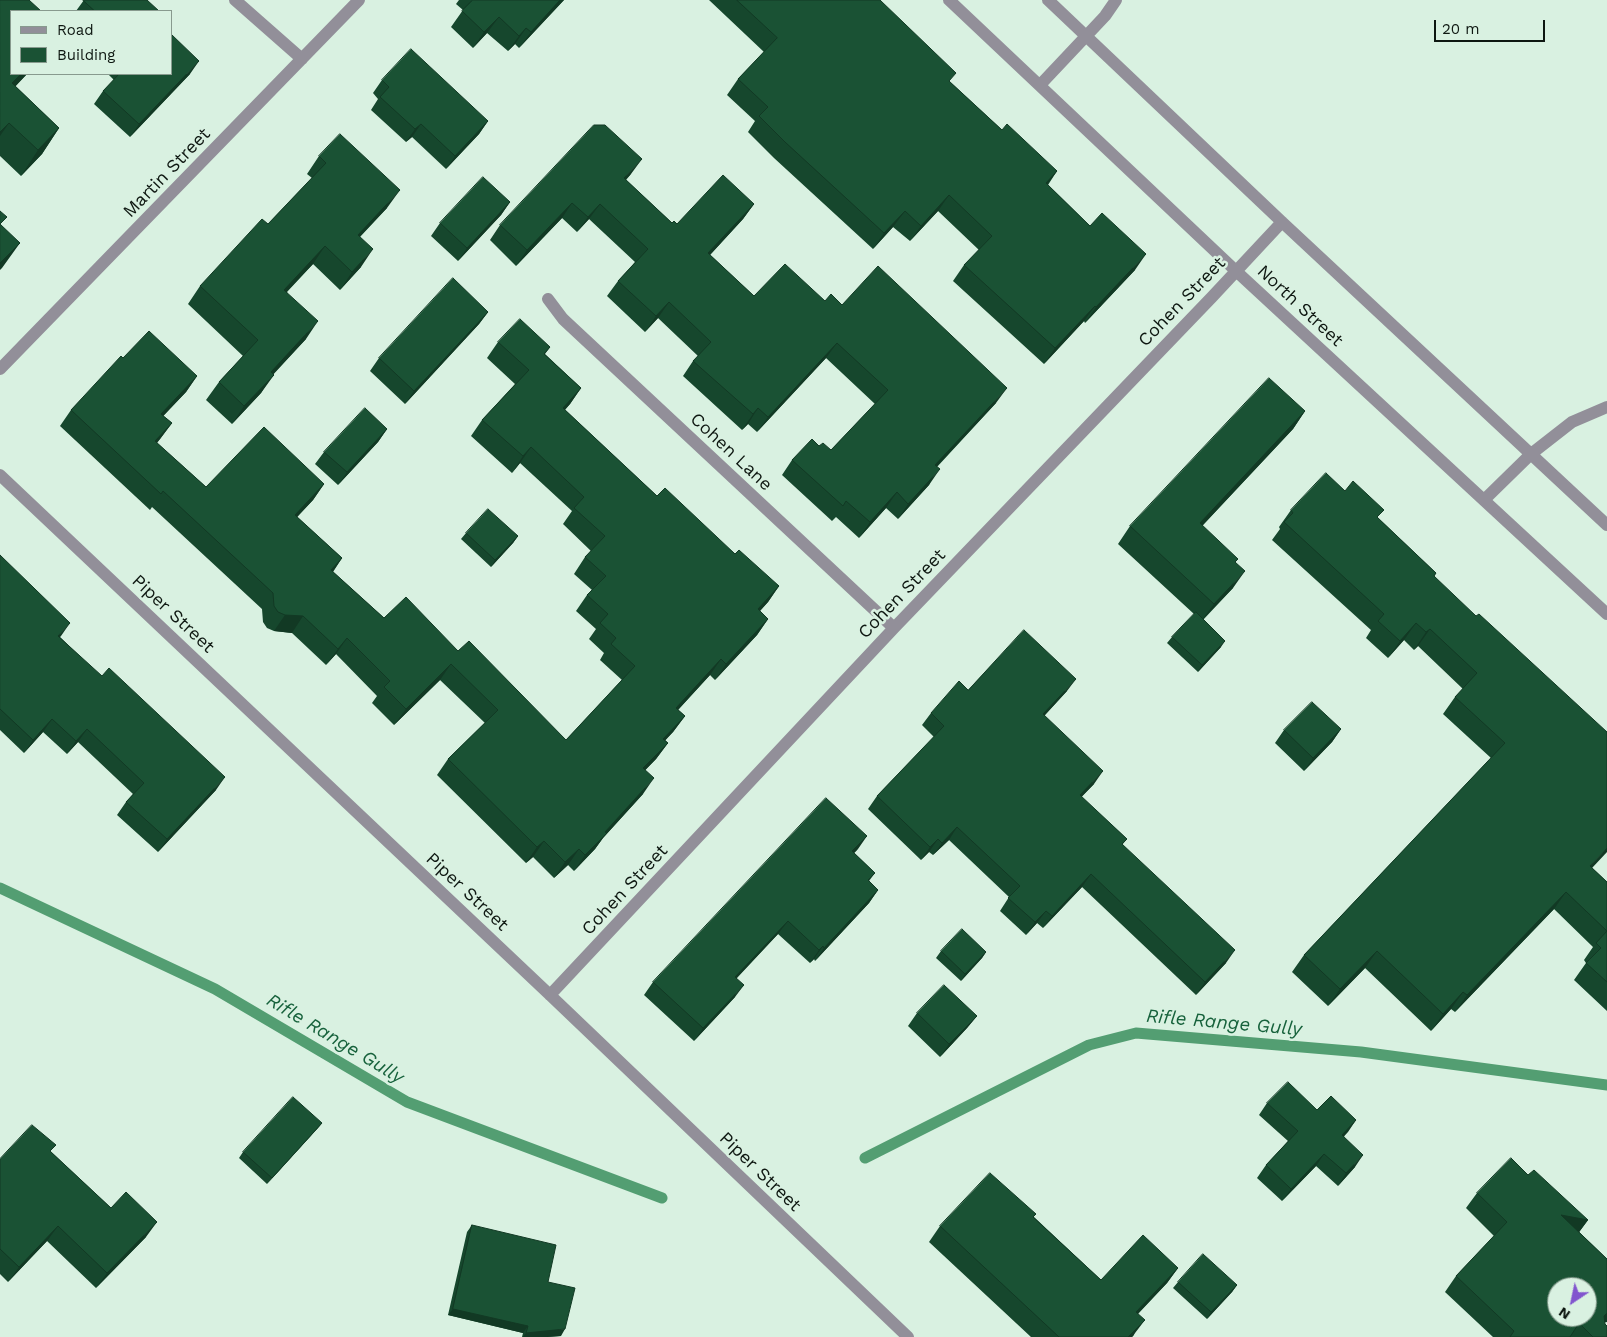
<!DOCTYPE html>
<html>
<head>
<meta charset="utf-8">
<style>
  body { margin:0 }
  #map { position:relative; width:1607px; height:1337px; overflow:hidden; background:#d9f1e1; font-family:"Work Sans",sans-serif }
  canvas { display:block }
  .legend { position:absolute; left:10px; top:10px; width:162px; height:65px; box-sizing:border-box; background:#d9f1e1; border:1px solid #889a8e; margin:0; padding:6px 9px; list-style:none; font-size:15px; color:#0e1711 }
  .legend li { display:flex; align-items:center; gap:10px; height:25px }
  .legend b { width:25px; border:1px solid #889a8e }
  .north { position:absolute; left:1547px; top:1277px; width:50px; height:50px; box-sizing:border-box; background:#d9f1e1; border:1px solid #889a8e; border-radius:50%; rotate:214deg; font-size:14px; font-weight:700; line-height:20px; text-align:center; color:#0e1711 }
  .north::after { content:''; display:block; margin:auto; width:18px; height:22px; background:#8155ce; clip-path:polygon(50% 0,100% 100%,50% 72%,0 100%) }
  .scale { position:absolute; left:1434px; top:20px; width:111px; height:22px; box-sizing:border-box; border:2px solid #0e1711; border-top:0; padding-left:6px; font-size:15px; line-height:18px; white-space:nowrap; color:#0e1711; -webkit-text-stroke:4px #d9f1e1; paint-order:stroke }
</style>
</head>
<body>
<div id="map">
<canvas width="1607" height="1337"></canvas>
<ul class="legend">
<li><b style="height:6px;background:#928f99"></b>Road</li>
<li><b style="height:14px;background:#1a5234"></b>Building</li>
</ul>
<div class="north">N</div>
<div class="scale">20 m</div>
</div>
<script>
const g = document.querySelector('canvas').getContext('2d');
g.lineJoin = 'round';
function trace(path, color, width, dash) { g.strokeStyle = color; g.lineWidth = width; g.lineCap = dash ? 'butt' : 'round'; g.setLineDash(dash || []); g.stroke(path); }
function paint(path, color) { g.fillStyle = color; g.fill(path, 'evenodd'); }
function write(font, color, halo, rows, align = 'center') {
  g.font = font + ' "Work Sans",sans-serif'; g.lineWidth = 5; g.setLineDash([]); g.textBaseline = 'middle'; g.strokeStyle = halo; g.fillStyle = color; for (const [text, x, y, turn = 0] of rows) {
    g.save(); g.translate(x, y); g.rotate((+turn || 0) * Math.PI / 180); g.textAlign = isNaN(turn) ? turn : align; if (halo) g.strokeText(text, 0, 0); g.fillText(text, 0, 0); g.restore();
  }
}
trace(new Path2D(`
  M0,888L215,989L407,1102L662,1198
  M865,1158L1089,1045L1136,1033L1361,1052L1607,1085`), '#539e72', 11);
trace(new Path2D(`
  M235,0L302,59
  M949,0L1236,271L1607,614
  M1048,0L1282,222L1607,525
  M1040,85L1105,16L1116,0
  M548,299L563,319L894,628
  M0,369L359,0
  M0,475L550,995L908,1337
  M1484,500L1531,454L1572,422L1607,407
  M550,995L894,628L1212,297L1282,222`), '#928f99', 12);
paint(new Path2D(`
  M0,0L11,11V74H27L15,86L59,128L42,154L21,176L0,156Z
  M84,0L159,11H76Z
  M459,0H564L519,48L515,44L508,51L487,33L473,48L451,27L463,10L456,4Z
  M709,0H880L950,82L1002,130L1057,171L1048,185L1135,270L1085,323L1084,321L1044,364L953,281L964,265L979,250L938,211L910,241L893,227L873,249L774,158L748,132L755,121L727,95L738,79L764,52Z
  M108,74H190L130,137L94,104L103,91L114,80Z
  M382,80L488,121L479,134L446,169L412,137L406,142L371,110L378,99L373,93Z
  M319,156L387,208L360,237L361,267L340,290L313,264L287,292L306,339L273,374L261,393L232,424L206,400L219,382L243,356L188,304L200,286L268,224L312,178L307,174Z
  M631,174L626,180L672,223L677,224L754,204L743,219L710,255L754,296L825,301L842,305L996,403L937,467L929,485L898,519L886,508L859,538L836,517L832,521L782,475L792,460L819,446L831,450L875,404L826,358L757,432L748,424L742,430L683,376L693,361L698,356L658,318L645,332L607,296L618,281L635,262L589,219L577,232L562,218L516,266L490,240L500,225Z
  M510,202L501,215L458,261L431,236L440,223Z
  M488,312L479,324L405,404L370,371L379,358Z
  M498,342L550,347L545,354L581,388L570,404L565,410L657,496L779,586L768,602L760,611L768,619L757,635L715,680L710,675L678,710L685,716L673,732L665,740L668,743L656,759L645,770L643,794L603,838L595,849L574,871L568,865L554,878L533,857L526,863L437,775L448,759L485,723L440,680L394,725L372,703L377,696L336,654L326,665L292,633L274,631L267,628L263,622L262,609L152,507L150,510L60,426L71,410L123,358L197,376L186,392L163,416L172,423L157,443L206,487L324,484L313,500L297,517L342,558L333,572L384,618L458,651L566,740L622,680L600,660L604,653L589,639L596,629L576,611L587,595L592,590L574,574L585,557L591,551L563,524L572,511L520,463L512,473L471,436L482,420L515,384L487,358Z
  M1305,411L1293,429L1202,526L1236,562L1233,588L1203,620L1221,647L1198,672L1167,643L1172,637L1194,614L1118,544L1130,526Z
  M387,429L378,442L338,485L315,464L324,452Z
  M1345,491L1378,518L1436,573L1434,576L1592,868L1607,882V1011L1574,980L1586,963L1584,960L1593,947L1554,909L1455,1012L1451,1009L1431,1031L1365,968L1328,1006L1292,972L1304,955L1491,758L1443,714L1455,697L1463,689L1418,646L1414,650L1404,640L1388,658L1366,638L1371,630L1272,540L1280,529L1279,527L1291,510Z
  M466,533L518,536L513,543L491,567L461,539Z
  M0,555L60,637L216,790L158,852L117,815L126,802L133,794L78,742L67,754L43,732L24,753L0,730Z
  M968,690L1067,691L1044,716L1094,784L1081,797L1127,839L1122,845L1226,963L1196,995L1082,887L1043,928L1037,923L1026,935L1000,911L1009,897L949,840L933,855L929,852L921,860L868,809L877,796L934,737L922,725L931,713Z
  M1341,729L1332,742L1304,771L1275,743L1284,730Z
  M858,849L854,853L875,873L869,881L878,890L869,903L815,961L814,959L810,963L778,934L737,978L735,997L694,1041L644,995L653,982Z
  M941,951L986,952L982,958L961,981L936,958Z
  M917,1013L977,1016L967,1028L940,1057L908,1026Z
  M1267,1103L1317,1110L1356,1120L1344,1136L1355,1167L1338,1186L1316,1166L1282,1201L1257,1178L1266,1165L1288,1141L1259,1115Z
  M322,1123L317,1129L267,1184L239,1158L243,1152Z
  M51,1152L111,1208L146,1237L96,1288L47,1241L8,1282L0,1274V1159Z
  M1528,1175L1588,1220L1579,1232L1607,1259V1322H1604L1607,1337H1493L1445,1292L1456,1276L1494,1236L1466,1208L1477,1193Z
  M1034,1217L1101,1280L1178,1268L1167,1283L1138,1314L1134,1335L1132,1337H1031L929,1242L940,1226Z
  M472,1225L548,1282L561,1336L547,1337H522L523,1333L448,1315L467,1232Z
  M1178,1282L1237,1285L1232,1292L1207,1319L1173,1288Z`), '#16472d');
paint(new Path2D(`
  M560,0H564L519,48L531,32Z
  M499,17L487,33L473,48L484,32Z
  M526,28L515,44L508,51L519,36Z
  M199,61L190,74L130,137L139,124Z
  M21,74H27L0,103L12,83Z
  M488,121L479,134L446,169L455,156Z
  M9,123L0,136V132Z
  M421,124L412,137L406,142L415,129Z
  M59,128L42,154L21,176L38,150Z
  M642,159L631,174L613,193L624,178Z
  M1057,171L1046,186V183Z
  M400,190L387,208L345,252L358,235Z
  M949,195L938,211L910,241L921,226Z
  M510,202L501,215L458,261L467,248Z
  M572,203L562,218L516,266L527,250Z
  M600,204L589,219L577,232L588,217Z
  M754,204L743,219L697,269L708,253Z
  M905,211L893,227L873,249L884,233Z
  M20,243L2,268L0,270V263Z
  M325,246L313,264L272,307L284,290Z
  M373,249L361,267L340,290L352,272Z
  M1146,254L1135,270L1085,323L1096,307Z
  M669,302L658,318L645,332L656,316Z
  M1095,306L1084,321L1044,364L1055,348Z
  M488,312L479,324L405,404L414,391Z
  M318,321L306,339L259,390L271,372Z
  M837,343L826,358L757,432L768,417Z
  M274,375L261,393L232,424L244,406Z
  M197,376L186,392L150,430L161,414Z
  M581,388L570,404L551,424L563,408Z
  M1007,388L996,403L924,480L935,465Z
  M758,408L748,424L742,430L753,414Z
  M1305,411L1293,429L1188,541L1200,523Z
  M172,423L160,439L144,457L155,441Z
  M387,429L378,442L338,485L347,472Z
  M531,447L520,463L512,473L523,456Z
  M940,469L929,485L898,519L908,504Z
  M324,484L313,500L284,531L295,515Z
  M897,492L886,508L859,538L870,522Z
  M518,536L513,543L491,567L495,560Z
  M342,558L331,574V570Z
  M1245,571L1233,588L1201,621L1214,604Z
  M779,586L768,602L747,625L758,609Z
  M285,615L303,616L292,633L274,631Z
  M768,619L757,635L715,680L726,664Z
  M70,623L61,636L49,649L58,636Z
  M1416,623L1404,640L1388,658L1400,641Z
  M1430,629L1418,646L1414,650L1426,632Z
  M347,638L336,654L326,665L338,649Z
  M1225,641L1221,647L1198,672L1202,665Z
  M721,659L710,675L665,724L676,708Z
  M451,664L440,680L394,725L406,709Z
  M1076,679L1067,691L1034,727L1043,714Z
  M685,716L673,732L652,755L663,739Z
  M52,719L43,732L24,753L33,740Z
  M87,729L78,742L67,754L76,741Z
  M1341,729L1332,742L1304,771L1313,758Z
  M668,743L656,759L632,784L643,768Z
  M1103,771L1094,784L1071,808L1080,795Z
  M225,777L216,790L158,852L167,839Z
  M654,778L643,794L603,838L595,849L574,871L585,855Z
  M957,827L949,840L933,855L942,843Z
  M867,836L858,849L843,864L852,851Z
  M938,839L929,852L921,860L930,847Z
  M544,841L533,857L526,863L537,847Z
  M1607,848V852L1578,883L1590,866Z
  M579,849L568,865L554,878L565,862Z
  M1091,874L1082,887L1043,928L1052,916Z
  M878,890L869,903L815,961L824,948Z
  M1566,892L1554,909L1455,1012L1467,995Z
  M1046,911L1037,923L1026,935L1035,922Z
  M788,921L778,934L726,989L735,977Z
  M823,946L814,959L810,963L819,950Z
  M1235,950L1226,963L1196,995L1205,982Z
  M1377,951L1365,968L1328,1006L1340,989Z
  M986,952L982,958L961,981L965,974Z
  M744,985L735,997L694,1041L703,1028Z
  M1463,992L1451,1009L1431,1031L1443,1014Z
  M977,1016L967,1028L940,1057L949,1044Z
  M1356,1120L1348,1132L1334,1147L1342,1135Z
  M322,1123L317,1129L267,1184L272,1178Z
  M1324,1154L1316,1166L1282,1201L1291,1189Z
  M1363,1155L1355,1167L1338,1186L1346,1173Z
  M1561,1215L1588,1220L1577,1235Z
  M157,1222L146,1237L96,1288L107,1273Z
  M58,1226L47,1241L8,1282L19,1267Z
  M1178,1268L1167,1283L1125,1327L1136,1312Z
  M1237,1285L1232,1292L1207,1319L1211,1312Z
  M453,1309L528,1326L523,1333L448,1315Z
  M1607,1313V1322L1602,1323L1604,1316Z
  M1145,1320L1132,1337H1128Z
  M565,1329L561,1336L547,1337H523L526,1333Z`), '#123924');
const building = new Path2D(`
  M0,0H29L41,11H11V74H21L12,83L59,128L38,150L9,123L0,132Z
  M83,0H147L159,11H95Z
  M473,0H560L531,32L526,28L519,36L499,17L484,32L462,11Z
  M737,0H880L956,73L949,81L1002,130L1007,124L1057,171L1046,183L1090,226L1102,213L1146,254L1096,307L1095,306L1055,348L964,265L992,236L949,195L921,226L905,211L884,233L785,142L759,116L768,107L738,79L777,38Z
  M171,34L199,61L139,124L103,91L119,74H171Z
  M411,49L488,121L455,156L421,124L415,129L380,97L389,87L382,80Z
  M594,125H605L642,159L624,178L672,223L674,221L677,224L723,175L754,204L708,253L754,296L785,264L825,301L831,294L842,305L878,266L1007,388L935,465L940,469L908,504L897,492L870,522L846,501L843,506L792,460L812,439L819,446L823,443L831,450L888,390L837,343L768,417L758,408L753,414L693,361L711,342L669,302L656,316L618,281L648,249L600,204L588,217L572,203L527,250L500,225Z
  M340,134L400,190L358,235L373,249L352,272L325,246L284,290L318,321L271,372L274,375L244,406L219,382L258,340L200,286L262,219L268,224L326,163L319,156Z
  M483,177L510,202L467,248L440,223Z
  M0,211L7,217L0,224L20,243L0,263Z
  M453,278L488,312L414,391L379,358Z
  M520,319L550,347L544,354L581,388L563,408L657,496L665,488L735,554L739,550L779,586L758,609L768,619L726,664L721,659L676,708L685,716L663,739L668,743L643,768L654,778L605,832L607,833L585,855L579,849L565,862L544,841L537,847L448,759L498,710L451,664L406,709L384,687L390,681L347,638L338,649L303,616L285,615L278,612L274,606L273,593L163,491L161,494L71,410L121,356L123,358L149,331L197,376L161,414L172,423L155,441L206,487L264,427L324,484L295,515L342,558L331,570L384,618L406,597L458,651L469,641L566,740L635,666L611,644L616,638L600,623L608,614L587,595L606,576L585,557L605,536L574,508L584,497L531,447L523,456L482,420L529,370L498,342Z
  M1269,378L1305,411L1200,523L1238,559L1235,562L1245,571L1214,604L1130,526Z
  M365,408L387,429L347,472L324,452Z
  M1326,473L1345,491L1353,481L1384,510L1377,517L1436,573L1434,576L1476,616L1479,614L1607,732V848L1590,866L1607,882V982L1586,963L1601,948L1596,943L1607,931L1566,892L1467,995L1463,992L1443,1014L1377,951L1340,989L1304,955L1505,743L1455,697L1477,673L1430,629L1426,632L1416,623L1400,641L1378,621L1384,614L1284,522L1293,513L1291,510Z
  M488,509L518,536L495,560L466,533Z
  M0,555L70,623L58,636L102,676L109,668L225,777L167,839L126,802L144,783L87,729L76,741L52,719L33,740L0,709Z
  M1196,612L1225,641L1202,665L1172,637Z
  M1024,630L1076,679L1043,714L1103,771L1080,795L1127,839L1122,844L1235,950L1205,982L1091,874L1052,916L1046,911L1035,922L1008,898L1020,886L957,827L942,843L938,839L930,847L877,796L944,726L931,713L959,681L968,690Z
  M1312,702L1341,729L1313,758L1284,730Z
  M826,798L867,836L852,851L875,873L868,880L878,890L824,948L823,946L819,950L788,921L735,977L744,985L703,1028L653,982Z
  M962,929L986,952L965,974L941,951Z
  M944,985L977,1016L949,1044L917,1013Z
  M1288,1082L1317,1110L1331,1096L1356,1120L1342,1135L1363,1155L1346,1173L1324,1154L1291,1189L1266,1165L1298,1131L1267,1103Z
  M293,1097L322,1123L272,1178L243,1152Z
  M32,1125L56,1145L50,1151L111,1208L126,1192L157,1222L107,1273L58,1226L19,1267L0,1249V1159Z
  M1511,1158L1528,1175L1534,1170L1588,1220L1561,1215L1607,1259V1313L1604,1316L1605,1324L1607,1326V1337H1593L1579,1323L1570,1337H1510L1514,1331L1456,1276L1507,1222L1477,1193ZM1557,1287H1587V1317H1557Z
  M990,1173L1036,1214L1033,1217L1101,1280L1143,1235L1178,1268L1136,1312L1145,1320L1128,1337H1059L940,1226Z
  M472,1225L556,1245L548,1282L575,1288L565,1329L526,1333L528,1326L453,1309Z
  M1203,1254L1237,1285L1211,1312L1178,1282Z`);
paint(building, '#1a5234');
trace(building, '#123924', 1);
write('18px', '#0e1711', '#d9f1e1', [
  ["Martin Street",167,173,-46],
  ["Cohen Street",1182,302,-46],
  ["North Street",1300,306,43],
  ["Cohen Lane",731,452,43],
  ["Cohen Street",902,594,-46],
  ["Piper Street",173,614,43],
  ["Cohen Street",625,890,-47],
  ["Piper Street",467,892,43],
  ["Piper Street",760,1172,44]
]);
write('italic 19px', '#17623c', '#d9f1e1', [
  ["Rifle Range Gully",1224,1023,5],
  ["Rifle Range Gully",335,1039,31]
]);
</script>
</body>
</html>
